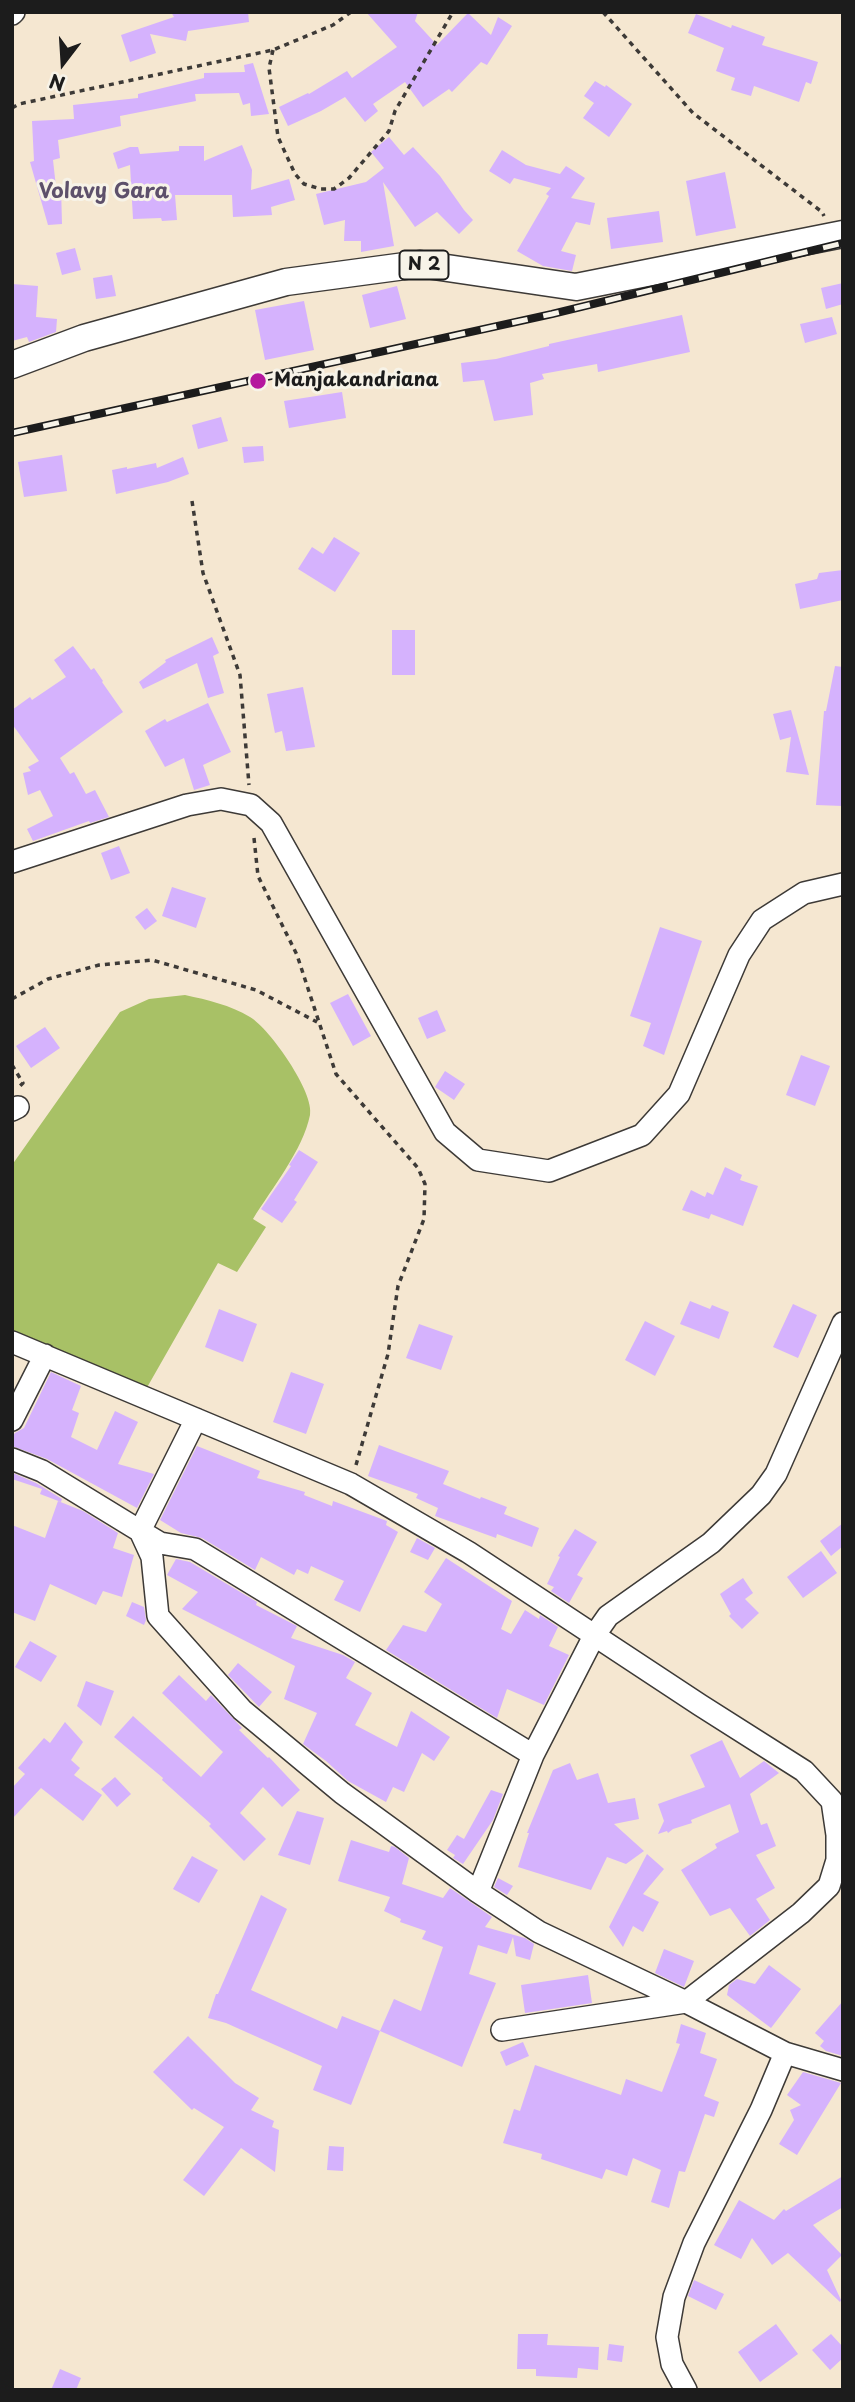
<!DOCTYPE html>
<html>
<head>
<meta charset="utf-8">
<style>
  body { margin:0 }
  #map { position:relative; width:855px; height:2402px; overflow:hidden; background:#f5e7d1; font-family:"Playpen Sans",sans-serif }
  canvas { display:block }
  .frame { position:absolute; inset:0; border:14px solid #1c1c1c; pointer-events:none }
  .north { position:absolute; left:28px; top:28px; width:70px; height:70px; -webkit-text-stroke:5px #f7f3e8; paint-order:stroke; rotate:197deg; font-size:19px; font-weight:700; line-height:28px; text-align:center; color:#1c1c1c }
  .north::after { content:''; display:block; margin:auto; width:24px; height:32px; background:#1c1c1c; clip-path:polygon(50% 0,100% 100%,50% 72%,0 100%) }
</style>
</head>
<body>
<div id="map">
<canvas width="855" height="2402"></canvas>
<div class="frame"></div>
<div class="north">N</div>
</div>
<script>
const g = document.querySelector('canvas').getContext('2d');
g.lineJoin = 'round';
function paint(path, color) { g.fillStyle = color; g.fill(path, 'evenodd'); }
function trace(path, color, width, dash) { g.strokeStyle = color; g.lineWidth = width; g.lineCap = dash ? 'butt' : 'round'; g.setLineDash(dash || []); g.stroke(path); }
function write(font, color, halo, rows, align = 'center') {
  g.font = font + ' "Playpen Sans",sans-serif'; g.lineWidth = 6; g.setLineDash([]); g.textBaseline = 'middle'; g.strokeStyle = halo; g.fillStyle = color; for (const [text, x, y, turn = 0] of rows) {
    g.save(); g.translate(x, y); g.rotate((+turn || 0) * Math.PI / 180); g.textAlign = isNaN(turn) ? turn : align; if (halo) g.strokeText(text, 0, 0); g.fillText(text, 0, 0); g.restore();
  }
}
paint(new Path2D(`
  M185,995C208,1000 230,1005 250,1017C270,1029 315,1093 310,1115C303,1150 272,1188 253,1219L266,1227L237,1272L218,1263L145,1391L12,1334V1165L120,1012L149,999Z`), '#a8c166');
paint(new Path2D(`
  M171,12H248L249,22L188,31L186,41L150,34L156,53L130,62L121,35L174,17Z
  M366,12H418L415,21L437,45L468,13L491,35L498,17L512,26L487,65L481,62L452,92L449,89L423,107L405,82L373,104L378,111L365,122L345,97L321,111L288,126L279,107L308,93L309,94L347,71L352,78L397,47Z
  M696,14L731,28L732,25L765,37L762,45L818,62L811,84L806,82L799,102L754,86L751,96L731,90L735,78L716,71L724,48L688,33Z
  M253,63L269,114L251,116L250,103L243,105L239,93L195,94L196,101L120,116L121,126L58,140L60,158L53,160L56,187H61L62,224L48,225L30,162L34,161L32,121L74,119L73,105L138,98V94L204,78V73L245,72L244,65Z
  M595,81L605,87L606,85L632,104L609,137L583,118L594,103L584,96Z
  M389,137L404,155L413,147L440,176L464,210L473,220L459,234L437,212L415,227L383,182L394,246L361,252V241H344L345,220L324,225L316,194L366,182L384,168L371,152Z
  M242,145L252,170L251,190L289,179L295,200L271,207L272,215L233,217L232,195H175L177,220L162,221L161,218L133,219L130,165L118,169L113,153L130,147H138L140,154L179,151V146H204V161Z
  M502,150L526,165L560,174L566,166L585,178L571,198L595,203L590,225L576,222L561,251L576,255L572,271L543,266L517,251L549,196L546,194L551,188L514,178L510,184L489,171Z
  M725,172L736,228L696,236L686,181Z
  M659,211L663,242L611,249L607,218Z
  M75,248L81,270L62,275L56,253Z
  M112,275L116,296L96,299L93,278Z
  M843,283V304L826,309L821,288Z
  M12,284L38,286L36,317L57,319L56,332L29,342L27,337L12,341Z
  M397,286L406,319L370,328L362,295Z
  M304,301L314,350L265,360L255,310Z
  M682,315L690,352L598,372L597,364L542,374L544,379L530,383L533,415L494,421L484,380L463,382L461,363L496,359L549,346V344Z
  M832,317L837,334L805,343L800,324Z
  M342,392L346,418L289,428L284,401Z
  M221,417L228,441L198,449L192,425Z
  M263,446L264,461L244,463L242,447Z
  M62,455L67,491L24,497L18,462Z
  M183,457L189,474L168,482L116,494L112,470L127,467V469L156,463L157,468Z
  M334,537L360,553L335,592L298,569L312,547L323,554Z
  M843,570V600L800,609L795,584L817,579L819,573Z
  M392,630H415V675H392Z
  M212,637L219,653L213,656L224,693L208,698L197,663L143,689L139,682L166,662L165,660Z
  M73,646L91,670L94,668L103,681L102,682L123,712L60,758L70,774L74,772L86,794L95,790L109,817L90,823L89,821L33,841L27,829L53,816L40,790L28,795L23,773L31,771L28,767L39,761L12,724V710L30,697L32,700L66,677L54,660Z
  M835,666L843,667V806L816,805L824,711H826Z
  M303,687L315,747L286,751L282,731L275,733L267,694Z
  M208,703L231,752L203,765L210,785L194,790L184,758L165,767L145,731L165,719L167,722Z
  M791,710L798,735L809,775L786,772L791,737L780,740L773,714Z
  M119,846L130,873L111,880L101,853Z
  M172,887L206,898L196,928L162,916Z
  M147,908L157,921L145,930L135,917Z
  M660,927L702,941L664,1055L643,1046L651,1023L630,1016Z
  M348,994L371,1036L353,1046L330,1003Z
  M437,1010L446,1031L427,1039L418,1018Z
  M45,1027L60,1048L31,1068L16,1046Z
  M801,1055L830,1066L815,1106L786,1095Z
  M445,1071L465,1084L454,1100L435,1087Z
  M299,1150L318,1162L294,1200L297,1202L282,1223L261,1209L291,1166L289,1165Z
  M725,1167L742,1175L740,1180L758,1186L743,1226L711,1214L709,1219L682,1210L691,1190L705,1197L707,1192L713,1195Z
  M690,1301L710,1309L712,1305L729,1312L719,1339L680,1324Z
  M793,1304L817,1315L798,1358L773,1347Z
  M219,1309L257,1324L243,1362L205,1347Z
  M645,1321L675,1336L655,1376L625,1360Z
  M419,1324L453,1336L441,1370L406,1358Z
  M51,1372L81,1386L72,1410L79,1413L71,1437L97,1450L115,1411L138,1422L118,1464L154,1474L137,1508L47,1459L12,1446V1437L15,1433L24,1428Z
  M291,1372L324,1384L306,1434L273,1422Z
  M379,1445L449,1471L443,1484L480,1499L481,1497L507,1507L504,1514L539,1528L532,1547L497,1534L496,1538L435,1516L438,1508L416,1498L418,1494L368,1476Z
  M197,1446L260,1471L257,1478L305,1492L304,1495L332,1506L333,1501L387,1521L386,1525L398,1532L360,1612L334,1600L344,1581L311,1566L308,1574L297,1569L294,1575L261,1557L255,1570L202,1538L181,1533L160,1520Z
  M13,1473L36,1483L62,1499L61,1502L40,1494L42,1489L12,1479Z
  M58,1501L83,1511L118,1533L113,1548L134,1555L122,1597L103,1591L96,1605L50,1584L35,1621L12,1612V1525L45,1538Z
  M843,1523V1546L831,1556L820,1541Z
  M575,1529L597,1542L577,1575L583,1578L569,1603L551,1591L554,1587L547,1584L560,1557L558,1556Z
  M417,1538L435,1548L428,1560L410,1552Z
  M821,1551L837,1573L803,1598L787,1577Z
  M446,1558L512,1601L501,1629L511,1634L525,1610L539,1619L540,1615L558,1627L549,1646L569,1655L544,1705L507,1689L497,1718L386,1650L403,1625L426,1632L442,1604L424,1592Z
  M176,1559L190,1562L257,1602L256,1605L297,1626L291,1638L343,1655L355,1662L346,1678L372,1693L355,1725L397,1747L411,1711L450,1737L434,1761L422,1753L404,1792L393,1787L386,1802L348,1781L326,1761L303,1744L317,1713L284,1699L295,1666L182,1609L198,1592L167,1575Z
  M743,1578L753,1593L745,1599L759,1613L742,1629L729,1616L731,1614L720,1594Z
  M132,1602L144,1607L146,1620L144,1625L126,1616Z
  M30,1641L57,1656L41,1682L15,1667Z
  M238,1663L272,1692L259,1707L228,1675Z
  M179,1675L206,1701L211,1695L242,1728L239,1730L268,1758L269,1757L300,1790L282,1807L263,1787L240,1813L266,1839L244,1861L209,1826L211,1824L162,1780L163,1778L114,1737L133,1716L201,1777L223,1752L162,1693Z
  M86,1681L114,1691L101,1726L77,1706Z
  M65,1722L83,1742L71,1760L80,1768L74,1775L102,1795L83,1821L41,1788L12,1819V1788L25,1774L18,1768L44,1738L50,1743Z
  M722,1740L740,1778L764,1761L779,1773L750,1794L761,1825L767,1823L776,1846L756,1855L775,1888L756,1899L770,1920L750,1936L730,1908L710,1916L681,1870L717,1848L715,1844L739,1832L730,1804L691,1820L692,1823L673,1829L668,1833L667,1831L658,1834L664,1821L658,1804L705,1787L690,1755Z
  M570,1763L577,1780L598,1773L608,1803L635,1798L639,1819L614,1824L644,1851L626,1864L607,1857L591,1890L518,1867L529,1833H527L553,1770Z
  M115,1777L131,1794L117,1807L101,1789Z
  M491,1790L503,1794L493,1820L463,1864L453,1858L455,1855L447,1850L457,1835L464,1839Z
  M297,1811L324,1818L310,1865L278,1855Z
  M351,1840L389,1852L391,1846L395,1847L409,1858L402,1884L443,1898L450,1888L492,1917L485,1927L525,1938L534,1944L530,1960L516,1956L513,1937L507,1954L478,1945L469,1974L496,1983L462,2067L380,2031L394,1999L421,2011L443,1947L422,1939L426,1931L400,1922L401,1919L384,1911L390,1897L338,1881Z
  M647,1854L664,1869L643,1894L659,1902L643,1932L633,1926L623,1947L609,1927Z
  M192,1856L218,1870L199,1903L173,1889Z
  M498,1878L513,1886L507,1895L494,1887Z
  M261,1895L287,1909L251,1990L337,2029L342,2016L380,2031L351,2105L313,2090L322,2066L226,2023L208,2018L216,1994H218Z
  M664,1949L694,1961L684,1987L655,1973Z
  M769,1965L801,1989L771,2028L727,1995L729,1985L737,1979L755,1984Z
  M588,1975L592,2003L525,2013L521,1985Z
  M843,2001V2056L826,2051L820,2046L824,2041L815,2033Z
  M681,2024L706,2033L700,2053L717,2059L704,2096L719,2102L714,2117L705,2114L685,2172L679,2171L669,2208L651,2202L661,2170L633,2158L627,2176L606,2169L602,2179L541,2159L542,2154L503,2143L514,2109L520,2111L535,2065L621,2095L626,2079L662,2092L680,2044L676,2043Z
  M188,2036L235,2083L259,2098L251,2110L274,2121L272,2127L279,2130L275,2172L241,2148L204,2196L183,2180L224,2127L194,2108L192,2110L153,2072Z
  M523,2042L529,2056L506,2066L500,2052Z
  M803,2072L841,2083L797,2155L779,2144L794,2120L790,2110L801,2105L787,2095Z
  M329,2146L344,2147L343,2171L327,2170Z
  M843,2176V2207L813,2225L842,2255L827,2270L841,2300L840,2302L788,2253L772,2265L752,2238L741,2259L714,2245L739,2200L774,2220L784,2209L786,2211Z
  M694,2280L724,2294L716,2310L688,2296Z
  M776,2324L798,2354L760,2382L738,2352Z
  M518,2334H548L547,2345L599,2347L598,2370L578,2368L577,2378L536,2376V2369H517Z
  M831,2334L843,2347V2358L830,2370L812,2350Z
  M609,2344L624,2346L622,2362L607,2360Z
  M60,2369L81,2378L76,2390H51Z`), '#d5b2fd');
const minor = new Path2D(`
  M12,14L14,12
  M12,862L187,805L221,799L251,805L271,823L445,1132L478,1160L549,1171L642,1135L679,1094L739,955L762,920L804,893L843,884
  M12,1110L18,1107
  M12,1342L351,1484L468,1552L700,1705L804,1771L832,1801L837,1835V1860L829,1886L801,1913L686,2002L502,2030
  M196,1419L140,1531L160,1543L195,1549L533,1755L478,1892
  M12,1420L45,1355
  M12,1459L42,1471L140,1531L152,1557L158,1616L242,1710L342,1793L478,1892L539,1932L686,2002L785,2053L761,2110L694,2243L674,2297L667,2337L672,2364L686,2390
  M533,1755L594,1636L608,1616L711,1543L761,1495L776,1474L843,1323
  M785,2053L843,2070`);
const major = new Path2D(`
  M12,365L84,338L286,282L420,264L576,287L843,234`);
trace(minor, '#3d3a37', 24);
trace(major, '#3d3a37', 29);
trace(new Path2D(`
  M603,12L693,113L822,212L824,216
  M273,50L269,68L278,137L295,174L304,184L321,189H334L349,178L389,131L395,111L453,12
  M12,108L19,104L273,50L333,25L351,12
  M192,501L203,573L240,675L249,785
  M254,838L258,876L297,955L336,1074L418,1168L425,1184L424,1219L398,1286L388,1354L356,1465
  M12,999L48,979L99,965L152,960L256,990L317,1022
  M12,1065L23,1083L19,1087`), '#3d3a37', 3.5, [5, 5]);
trace(minor, '#fff', 21);
trace(major, '#fff', 26);
const rail = new Path2D(`
  M12,433L552,314L843,243`);
trace(rail, '#1c1c1c', 8);
trace(rail, '#f7f3e8', 5, [16]);
for (const [x, y, r, color] of [
  [258,381,9,"#b5179e"]
]) { const dot = new Path2D(); dot.arc(x, y, r, 0, 2 * Math.PI); g.fillStyle = color; g.fill(dot); trace(dot, '#f7f3e8', 2.5); }
for (const [x, y, w] of [
  [424,265,49]
]) { const box = new Path2D(); box.roundRect(x - w / 2, y - 14.5, w, 29, 5); g.fillStyle = '#f7f3e8'; g.fill(box); trace(box, '#1c1c1c', 2); }
write('bold 18px', '#1c1c1c', null, [
  ["N 2",424,265]
]);
write('bold 19px', '#1c1c1c', '#f7f3e8', [
  ["Manjakandriana",274,381]
], 'left');
write('bold 21px', '#5d506b', '#f7f3e8', [
  ["Volavy Gara",104,192]
]);
</script>
</body>
</html>
